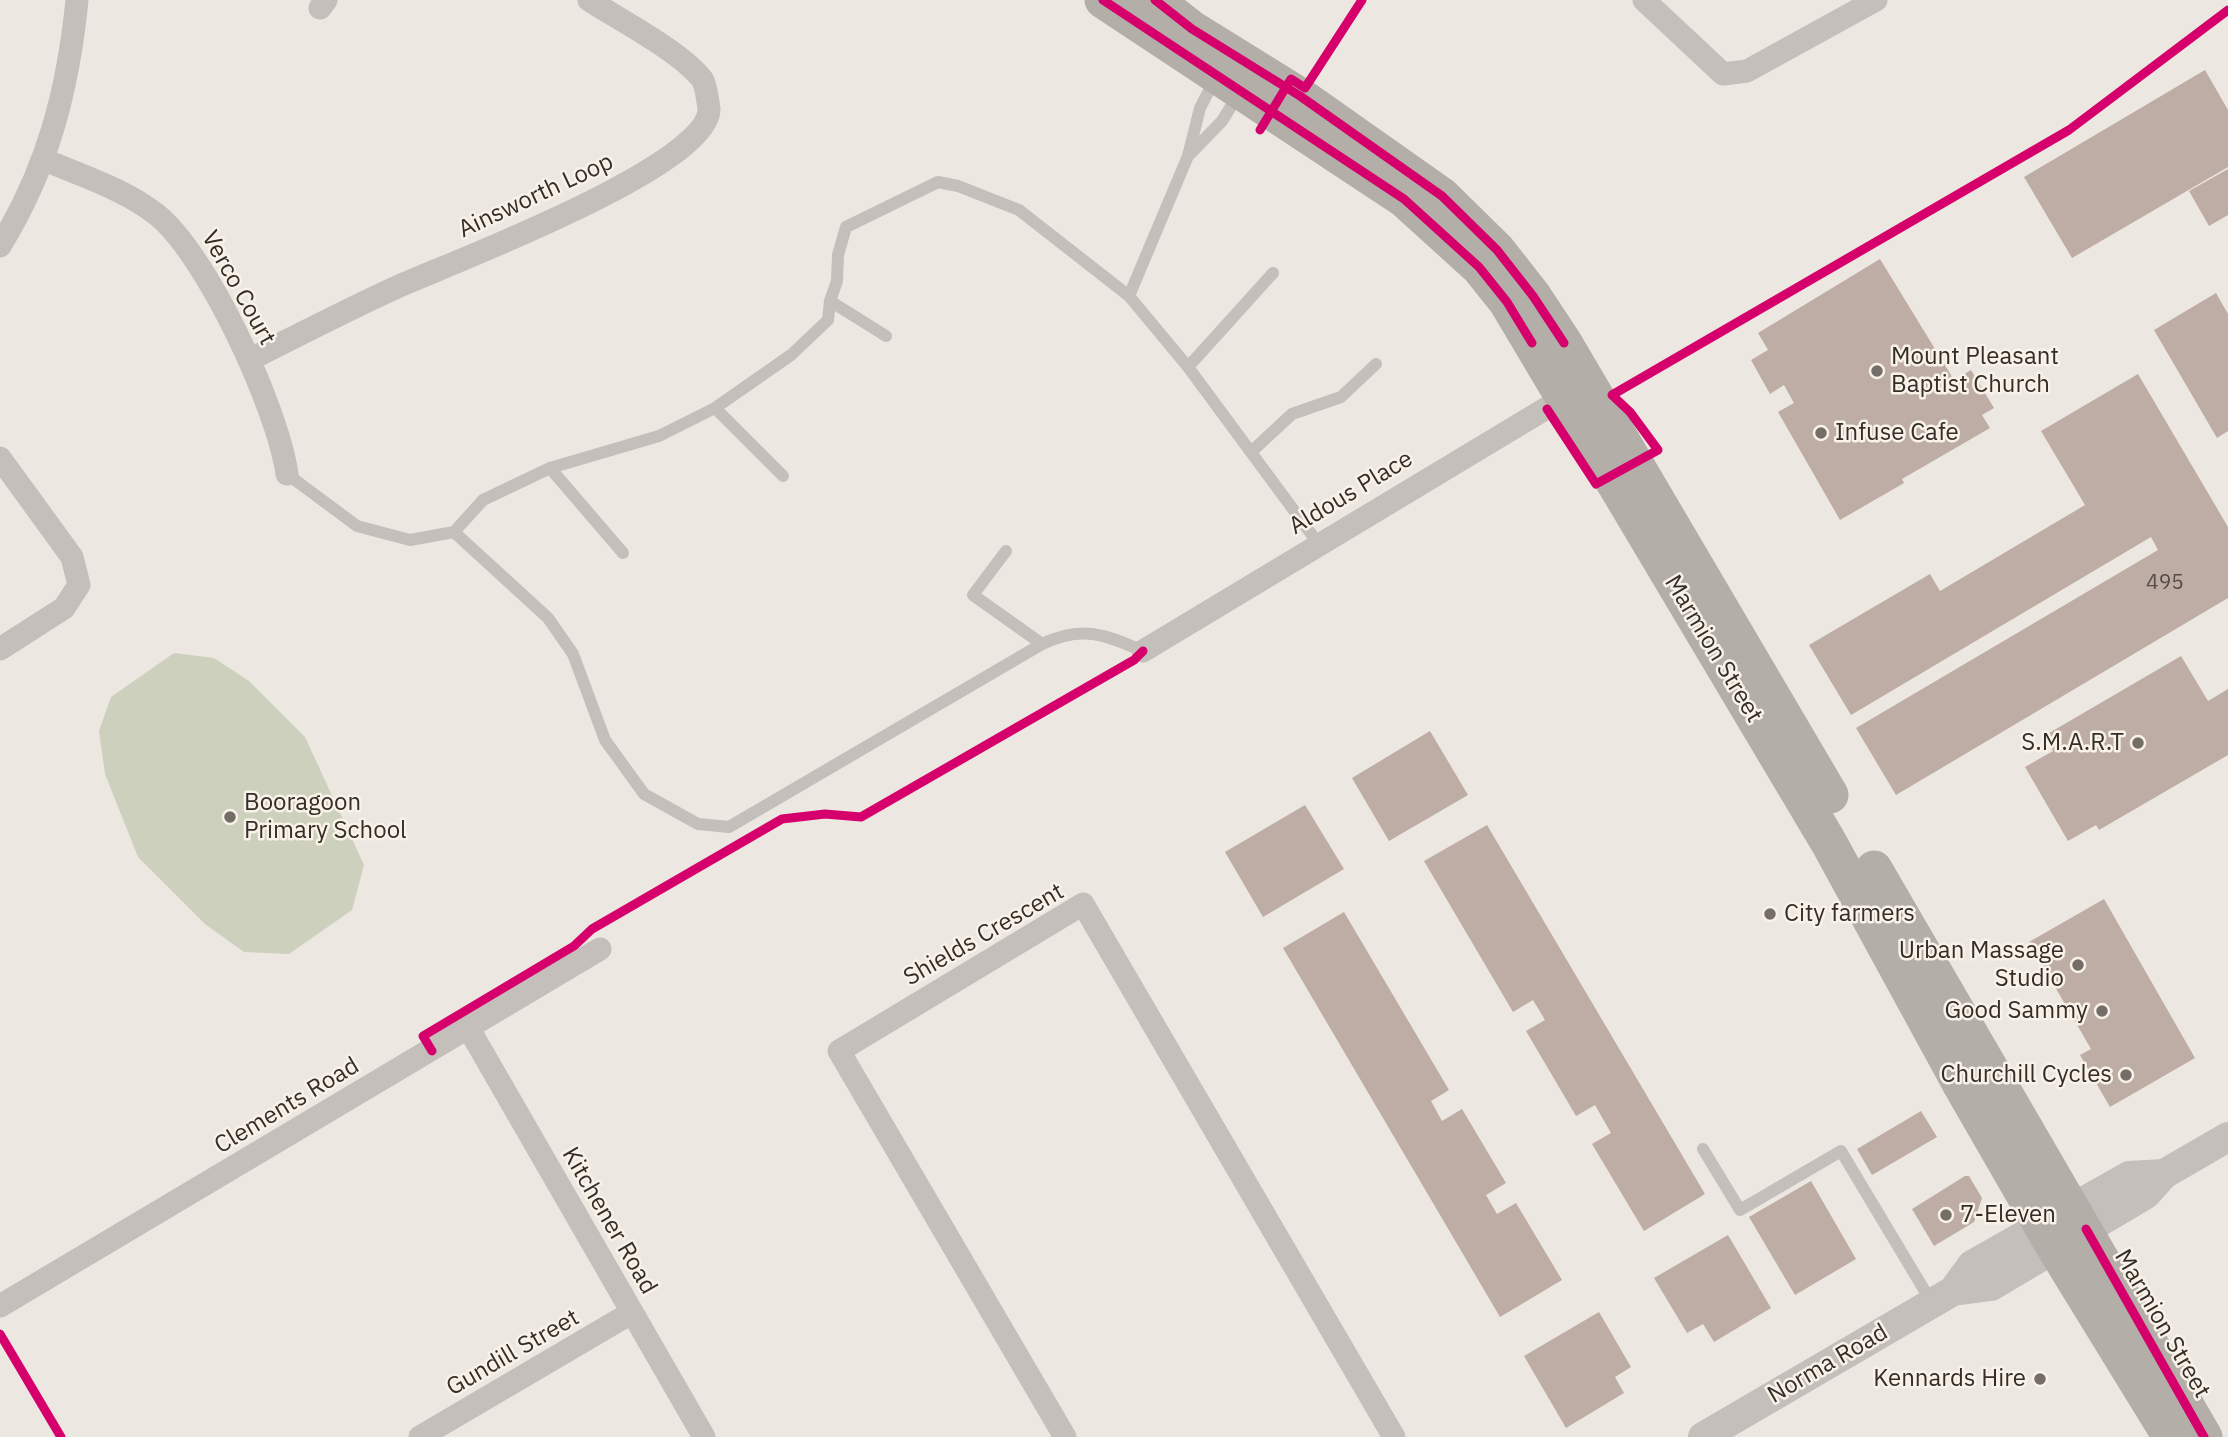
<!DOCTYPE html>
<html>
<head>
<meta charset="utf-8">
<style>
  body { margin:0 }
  canvas { display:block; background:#ece7e0 }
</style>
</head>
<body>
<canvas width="2228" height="1437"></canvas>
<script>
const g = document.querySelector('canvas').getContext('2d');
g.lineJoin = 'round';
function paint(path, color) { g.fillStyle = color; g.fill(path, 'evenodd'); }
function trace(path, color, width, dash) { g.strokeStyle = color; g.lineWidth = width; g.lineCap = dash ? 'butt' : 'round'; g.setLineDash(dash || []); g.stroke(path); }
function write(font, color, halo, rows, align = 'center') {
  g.font = font + ' "IBM Plex Sans",sans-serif'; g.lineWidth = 5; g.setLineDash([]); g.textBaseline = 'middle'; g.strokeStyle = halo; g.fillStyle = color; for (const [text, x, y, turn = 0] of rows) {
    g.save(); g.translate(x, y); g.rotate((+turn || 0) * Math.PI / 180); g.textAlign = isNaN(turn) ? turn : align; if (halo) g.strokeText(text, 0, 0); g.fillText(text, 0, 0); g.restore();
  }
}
paint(new Path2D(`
  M174,653L214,658L249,681L305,737L364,865L352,910L289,954L244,952L205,924L138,857L105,774L99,731L111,697Z`), '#ccd0bc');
paint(new Path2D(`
  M2205,70L2228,110V167L2072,258L2024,177Z
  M2228,169V215L2209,226L2189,191Z
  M1880,259L1954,380L1971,370L1994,408L1982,415L1990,428L1902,479L1904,483L1840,520L1778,412L1794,403L1784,385L1770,394L1751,360L1768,350L1758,333Z
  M2216,293L2228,314V431L2217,438L2154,330Z
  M2138,374L2228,527V598L1896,795L1856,728L2158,550L2151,537L1851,715L1809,645L1930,574L1940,591L2085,505L2041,431Z
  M2181,656L2208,701L2228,689V755L2099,830L2096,825L2068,841L2025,767L2053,751L2044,736Z
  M1430,731L1468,795L1389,841L1352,778Z
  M1305,805L1344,869L1263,917L1225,852Z
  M1487,825L1705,1194L1644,1231L1592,1144L1611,1133L1595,1105L1576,1116L1526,1031L1545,1020L1533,1000L1513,1012L1424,861Z
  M2104,899L2195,1058L2110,1107L2080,1055L2091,1049L2029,942Z
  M1344,912L1449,1090L1431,1101L1442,1121L1462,1109L1506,1183L1486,1195L1497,1214L1516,1203L1562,1280L1500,1317L1283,948Z
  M1921,1111L1937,1137L1872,1175L1857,1149Z
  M1965,1176H1969L1982,1198L1974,1222L1934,1246L1912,1209Z
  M1811,1181L1856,1259L1795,1295L1749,1217Z
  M1728,1235L1771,1308L1714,1342L1703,1324L1687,1333L1654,1278Z
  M1599,1312L1631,1367L1615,1377L1624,1393L1566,1428L1524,1356Z`), '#beada4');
trace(new Path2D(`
  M1190,154L1222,121L1240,92
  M1129,296L1188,156L1200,108L1216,77
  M830,301L886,336
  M1188,367L1273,273
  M715,408L783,476
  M1251,452L1292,414L1341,397L1376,364
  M550,468L623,553
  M287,474L357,526L410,540L454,532L548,618L573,654L605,740L644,794L698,824L729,827L1042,644C1082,625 1103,634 1143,651
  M454,532L483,500L550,468L659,436L715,408L791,355L828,320L830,301L837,281L838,255L846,227L938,182L958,186L1019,210L1129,296L1188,367L1318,543
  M1006,551L973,595L1042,644
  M1703,1149L1740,1210L1841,1151L1932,1303`), '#c4bfba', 12);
trace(new Path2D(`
  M1644,0L1723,74L1747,71L1876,0
  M320,8L326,0
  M45,160C82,176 124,189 156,214C207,254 278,409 287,474
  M0,246C48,168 68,90 77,0
  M249,360C298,335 347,310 397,287C448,264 710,166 709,109C708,101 706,85 702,79C680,51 620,20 589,0
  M0,458L72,557L79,585L64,608L0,649
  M1143,651L1575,391
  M469,1029L704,1437
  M0,1306L600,949
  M420,1437L631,1313
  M1065,1437L839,1051L1083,904L1394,1437`), '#c4bfba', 23);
trace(new Path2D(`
  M1953,1291L1972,1265L2129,1176L2164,1174
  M1703,1437L1953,1291L1991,1286L2146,1194L2164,1174L2228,1137`), '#c4bfba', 30);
trace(new Path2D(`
  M1103,0L1404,199L1479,267L1507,302L1829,843L1960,1083L2055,1248L2171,1437
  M1155,0L1192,29L1300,96L1442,196L1497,250L1533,296L1564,343L1830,795
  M1874,869L2204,1437`), '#b4aea9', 37);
trace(new Path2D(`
  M1103,0L1404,199L1479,267L1507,302L1532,343
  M1155,0L1192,29L1300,96L1442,196L1497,250L1533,296L1564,343
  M1260,130L1291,79L1305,88L1362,0
  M1547,409L1596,484L1658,450L1630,412L1612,395L2069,130L2228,10
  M432,1051L423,1036L574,946L592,929L782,819L825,814L861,817L1134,660L1143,651
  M2086,1229L2204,1437
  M0,1334L61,1437`), '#d6006c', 9);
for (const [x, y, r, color] of [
  [1877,371,7,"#756e68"],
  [1821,433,7,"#756e68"],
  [2138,743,7,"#756e68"],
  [230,817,7,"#756e68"],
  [1770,914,7,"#756e68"],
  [2078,965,7,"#756e68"],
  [2102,1011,7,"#756e68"],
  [2126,1075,7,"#756e68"],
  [1946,1215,7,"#756e68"],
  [2040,1379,7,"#756e68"]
]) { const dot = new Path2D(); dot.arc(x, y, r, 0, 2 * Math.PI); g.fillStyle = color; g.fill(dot); trace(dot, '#f8f2e8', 2.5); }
write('21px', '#574d47', null, [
  ["495",2165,583]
]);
write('24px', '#352d28', '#f8f2e8', [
  ["Ainsworth Loop",536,196,-25],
  ["Verco Court",238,288,61],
  ["Aldous Place",1351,493,-31],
  ["Marmion Street",1713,649,59],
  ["Shields Crescent",984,935,-30],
  ["Clements Road",287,1106,-31],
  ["Kitchener Road",609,1221,60],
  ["Marmion Street",2162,1324,60],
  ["Gundill Street",513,1353,-30],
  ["Norma Road",1828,1364,-30]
]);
write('24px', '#352d28', '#f8f2e8', [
  ["Mount Pleasant",1891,357],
  ["Baptist Church",1891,385],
  ["Infuse Cafe",1835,433],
  ["S.M.A.R.T",2124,743,"right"],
  ["Booragoon",244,803],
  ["Primary School",244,831],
  ["City farmers",1784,914],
  ["Urban Massage",2064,951,"right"],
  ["Studio",2064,979,"right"],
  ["Good Sammy",2088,1011,"right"],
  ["Churchill Cycles",2112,1075,"right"],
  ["7-Eleven",1960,1215],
  ["Kennards Hire",2026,1379,"right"]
], 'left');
</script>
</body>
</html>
